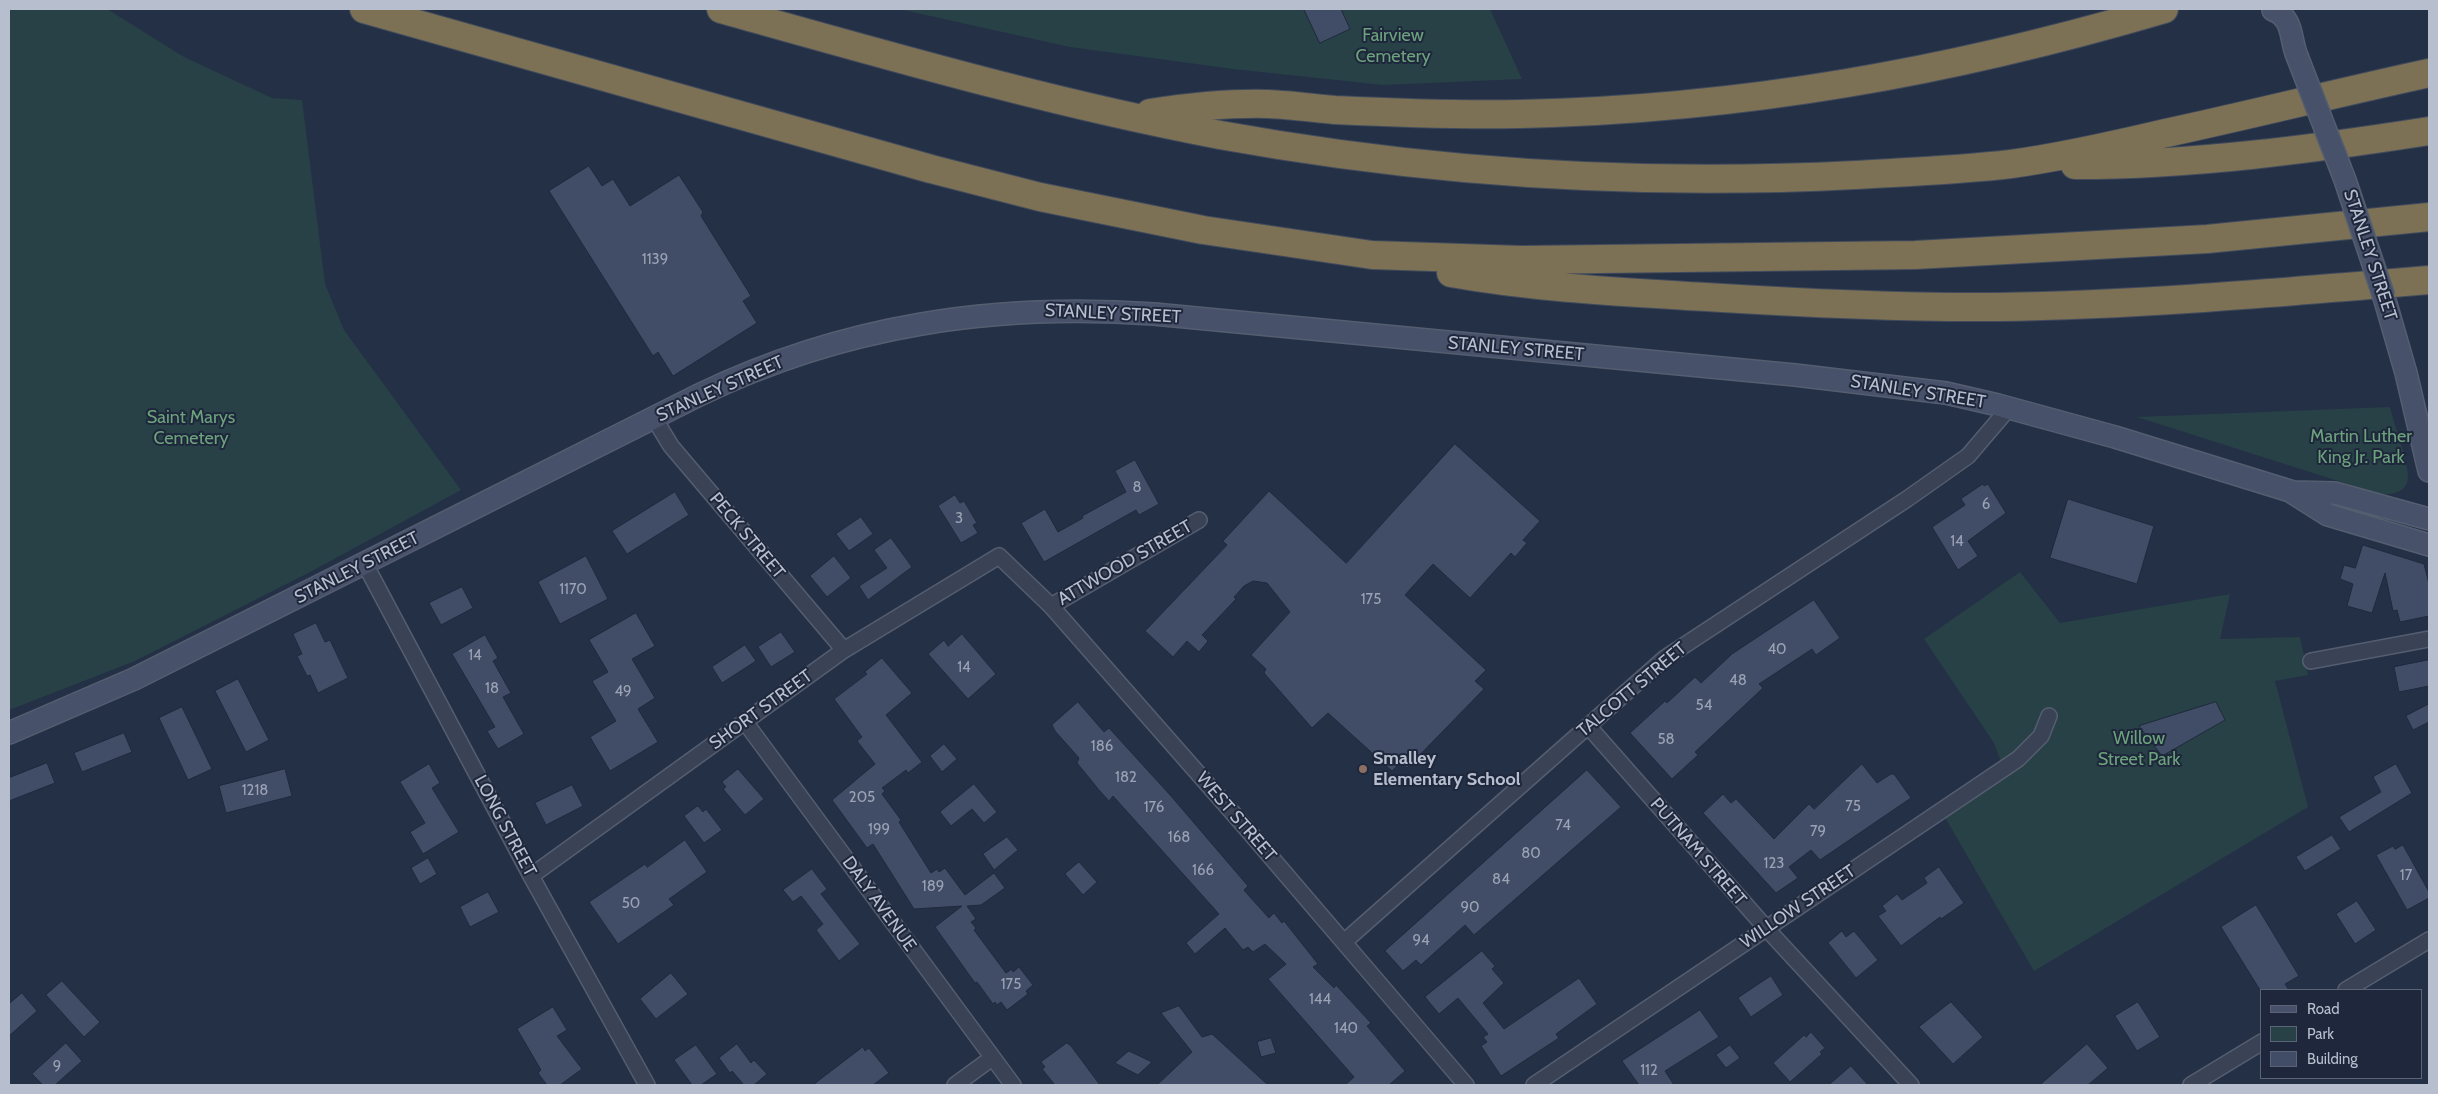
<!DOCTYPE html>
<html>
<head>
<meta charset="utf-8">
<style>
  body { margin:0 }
  #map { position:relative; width:2438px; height:1094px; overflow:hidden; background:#243046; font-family:Cabin,sans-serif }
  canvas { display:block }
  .frame { position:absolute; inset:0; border:10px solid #b7bece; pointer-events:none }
  .legend { position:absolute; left:2260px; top:989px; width:162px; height:90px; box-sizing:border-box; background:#1e273b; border:1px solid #5b6376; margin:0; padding:6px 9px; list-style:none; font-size:15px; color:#b7bece }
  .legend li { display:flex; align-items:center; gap:10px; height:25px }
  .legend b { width:25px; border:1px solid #5b6376 }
</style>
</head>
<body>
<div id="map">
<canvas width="2438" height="1094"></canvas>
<div class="frame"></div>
<ul class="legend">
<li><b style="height:6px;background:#475169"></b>Road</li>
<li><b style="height:14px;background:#274147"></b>Park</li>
<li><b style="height:14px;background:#414d67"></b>Building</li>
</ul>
</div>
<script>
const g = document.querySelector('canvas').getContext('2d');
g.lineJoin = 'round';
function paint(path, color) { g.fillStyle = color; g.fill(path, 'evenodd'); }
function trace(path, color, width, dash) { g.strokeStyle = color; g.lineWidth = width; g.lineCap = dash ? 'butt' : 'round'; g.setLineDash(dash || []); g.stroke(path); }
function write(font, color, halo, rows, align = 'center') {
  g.font = font + ' Cabin,sans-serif'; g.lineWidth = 4; g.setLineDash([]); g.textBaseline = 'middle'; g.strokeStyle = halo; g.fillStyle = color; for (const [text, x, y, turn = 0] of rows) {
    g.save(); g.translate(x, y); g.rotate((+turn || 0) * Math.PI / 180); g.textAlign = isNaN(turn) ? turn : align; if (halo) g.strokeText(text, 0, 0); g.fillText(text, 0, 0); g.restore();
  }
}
paint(new Path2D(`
  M9,9H107L184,57L272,98L302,100L325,284L344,330L461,490L312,571L135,661L9,710Z
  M899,9H1490L1522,79L1383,85L1233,69L1070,47Z
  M2390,407C2394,424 2408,461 2408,476C2408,493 2392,495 2379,494L2137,417Z
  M2020,572L2060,623L2230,594L2220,639L2300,637L2308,675L2275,681L2308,807L2034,971L1943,814L2005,773L1994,743L1924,639Z`), '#274147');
const building = new Path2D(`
  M1304,9H1341L1350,29L1320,43Z
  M589,166L602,186L613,179L630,206L679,175L703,212L701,216L751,296L743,301L757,323L673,376L658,352L653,356L549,191Z
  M1455,444L1540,521L1523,540L1527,543L1515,557L1511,553L1470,598L1433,564L1405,595L1486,670L1475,681L1484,689L1407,768L1401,762L1392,771L1328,713L1312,728L1264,673L1266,669L1251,655L1290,612L1267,583L1253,581L1244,586L1234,597L1236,599L1202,635L1208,641L1199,652L1187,641L1173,657L1145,631L1227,545L1223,541L1269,491L1346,563Z
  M1135,460L1159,504L1139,515L1136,510L1044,562L1021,523L1045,509L1058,532L1083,518L1082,516L1126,492L1115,471Z
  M1983,484L1984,486L1988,484L2006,513L1968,541L1978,556L1958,570L1932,527L1965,505L1961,499Z
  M675,492L689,515L627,554L612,531Z
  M955,495L960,503L964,501L977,523L973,525L978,533L961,543L938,506Z
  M2068,499L2154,526L2137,584L2050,558Z
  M861,517L873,534L849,551L836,534Z
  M891,538L912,567L868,600L859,586L887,568L874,550Z
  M2363,545L2424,564L2429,584V616L2400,622L2397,610L2393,611L2385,573L2372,613L2347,606L2353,584L2340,579L2344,565L2355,568Z
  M586,556L608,599L560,624L538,582Z
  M834,556L851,578L827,597L810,576Z
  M462,587L473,608L441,625L429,603Z
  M1814,600L1840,638L1816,655L1812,649L1759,684L1763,688L1695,752L1698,755L1672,779L1630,733L1665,701L1667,703L1695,677L1701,683L1732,654Z
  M636,613L655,646L632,659L655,698L638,709L658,742L610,771L590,737L616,721L592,681L608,672L589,640Z
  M316,623L325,642L330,640L348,678L318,693L310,675L307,676L297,656L302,654L293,634Z
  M781,632L795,652L771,667L758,647Z
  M962,634L996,674L968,699L928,654L944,640L948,646Z
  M485,635L498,658L493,661L511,693L503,697L524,734L498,749L487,731L495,727L452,654Z
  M745,645L756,661L722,683L712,667Z
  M882,658L912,693L886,715L922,762L908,773L906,770L882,788L885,791L882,794L901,820L899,822L931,873L937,869L939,872L945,868L965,895L994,873L1005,888L981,905L967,906L976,919L971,922L976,928L974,930L1006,973L1012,969L1013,972L1019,967L1033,985L1026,991L1028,994L1007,1010L1001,1002L997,1005L995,1002L993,1004L977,982L975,983L935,927L962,906L914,909L873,844L867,848L832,800L875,764L857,741L862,737L834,699L867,674L865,672Z
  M2429,660V686L2399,692L2394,667Z
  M238,679L269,740L246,752L215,691Z
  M1078,702L1104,732L1109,728L1171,796L1248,886L1244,890L1250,897L1269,918L1274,913L1282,923L1284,921L1318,964L1313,967L1334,988L1336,985L1371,1023L1367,1026L1405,1071L1389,1085H1345L1354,1077L1268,979L1286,964L1265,944L1253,952L1248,947L1243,950L1225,928L1195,954L1186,943L1219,914L1113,796L1109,801L1099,790L1077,763L1079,758L1055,731L1052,725Z
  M2216,702L2225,720L2162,756L2139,726Z
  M2429,704V722L2413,730L2406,716Z
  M182,707L212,769L188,780L159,718Z
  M124,733L132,752L82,772L74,753Z
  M944,744L957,759L942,772L930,756Z
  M47,763L55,783L9,801V778Z
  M429,764L440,783L432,788L459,832L423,854L410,832L425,823L400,782Z
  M1862,764L1877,783L1891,774H1894L1911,798L1820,860L1811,850L1789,867L1798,878L1776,893L1703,813L1723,794L1731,803L1736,799L1774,839L1809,804L1814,809Z
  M2396,764L2412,793L2349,832L2339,817L2381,792L2373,777Z
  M285,769L292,796L226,813L219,786Z
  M738,769L764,799L745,815L723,789L726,787L722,782Z
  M1587,770L1621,807L1474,935L1465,925L1421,965L1416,960L1403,971L1385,951Z
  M974,784L997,812L984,823L972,809L951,826L940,812Z
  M572,785L583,806L546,825L535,803Z
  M698,806L703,812L706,809L722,830L704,843L684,816Z
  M2332,835L2341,849L2305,871L2296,857Z
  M1007,837L1018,850L994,870L983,854Z
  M685,840L707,872L669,899L674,905L618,944L589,902L645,864L647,867Z
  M2403,845L2429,892V898L2407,910L2376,855L2393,846L2395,849Z
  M428,858L437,874L420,884L411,868Z
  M1079,862L1097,882L1083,895L1065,874Z
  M1939,867L1964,903L1941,919L1940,917L1901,946L1878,916L1886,911L1882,906L1897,894L1902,900L1927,883L1924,878Z
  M812,869L827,889L821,894L860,944L839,961L816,930L823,924L801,896L793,902L783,890Z
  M488,892L499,912L470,927L460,907Z
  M2357,901L2376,930L2355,944L2336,914Z
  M2256,905L2299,976L2285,984L2289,990H2260L2221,927Z
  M1842,931L1846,937L1854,931L1878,960L1856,978L1828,943Z
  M1482,951L1495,966L1492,969L1504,983L1483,1003L1504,1029L1579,978L1597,1004L1556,1034L1559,1038L1501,1076L1481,1046L1487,1042L1483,1037L1488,1034L1458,998L1439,1014L1425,997Z
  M671,973L688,994L656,1019L640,999Z
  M1771,976L1783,995L1751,1017L1738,998Z
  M62,981L100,1022L84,1037L46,995Z
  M22,993L37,1011L9,1036V1004Z
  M1951,1002L1983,1037L1953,1064L1919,1027Z
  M2138,1002L2160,1037L2137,1051L2115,1016Z
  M1179,1006L1202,1037L1212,1034L1268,1085H1157L1192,1052L1161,1013Z
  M553,1007L567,1030L557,1036L582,1069L560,1085H547L538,1073L541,1070L517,1029Z
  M1700,1010L1719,1037L1665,1071L1674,1085H1639L1622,1061Z
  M1811,1032L1825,1048L1820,1052L1822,1054L1790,1082L1773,1063L1804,1035L1806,1037Z
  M1271,1038L1276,1053L1261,1057L1257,1042Z
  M66,1043L82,1061L55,1085H43L32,1074Z
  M1067,1043L1071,1046L1100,1085H1055L1042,1069L1045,1067L1041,1062Z
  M737,1044L751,1063L754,1060L767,1074L754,1085H744L732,1071L730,1073L719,1058Z
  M2087,1044L2108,1068L2088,1085H2040Z
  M696,1045L717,1074L701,1085H692L674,1060Z
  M1730,1045L1740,1058L1726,1068L1716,1055Z
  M863,1047L865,1051L869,1048L889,1073L873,1085H813Z
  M1129,1051L1152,1062L1138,1075L1115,1063Z
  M1851,1066L1868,1085H1829Z`);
paint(building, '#414d67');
trace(building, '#202a3d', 1);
const minor = new Path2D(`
  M654,418L671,446L844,650
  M365,564L531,876L647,1085
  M1051,606L1199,520
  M2311,661L2429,639
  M745,722L1013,1085
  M1589,727L1766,928L1911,1085
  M531,876L844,650L999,556L1051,606L1246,828L1466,1085
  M1344,942L1665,658L1907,499L1968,456L2009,408
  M2346,990L2429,940
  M955,1085L992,1058
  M1534,1085L2018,759L2041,736L2049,716
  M2191,1085L2262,1042`);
const secondary = new Path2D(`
  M2273,10C2294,18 2290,40 2297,56
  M2384,297L2406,373L2429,471
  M2293,492L2335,493L2429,519
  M9,733L134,679L699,395C844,325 994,303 1154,314L1795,375L1946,393L1998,405L2115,437L2290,491L2328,515L2429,545`);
const motorway = new Path2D(`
  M364,9L931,169L1040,197L1203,230L1372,255L1522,260L1915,255L2207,239L2429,217
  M721,9C886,55 1051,103 1220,135C1429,173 1643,186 1855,175C1907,172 1960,170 2011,164C2063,157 2115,145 2166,133C2254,114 2341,92 2429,73
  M1150,113C1189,107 1229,103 1268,104C1290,105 1313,108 1335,110C1396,113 1459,115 1520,114C1744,109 1950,72 2164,9
  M2075,165C2194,165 2313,149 2429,131
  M1451,273C1535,288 1621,292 1706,297C1803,303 1900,308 1997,307C2141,305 2285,292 2429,280`);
trace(minor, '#555e70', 18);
trace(secondary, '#555e70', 24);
trace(motorway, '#414b5d', 30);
trace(minor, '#394355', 15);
trace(secondary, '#475169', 21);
trace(motorway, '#7c7055', 28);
const secondaryBridge = new Path2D(`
  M2297,56L2345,180L2384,297`);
trace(secondaryBridge, '#555e70', 24, []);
trace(secondaryBridge, '#475169', 21);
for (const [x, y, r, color] of [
  [1363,769,5,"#8d6e63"]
]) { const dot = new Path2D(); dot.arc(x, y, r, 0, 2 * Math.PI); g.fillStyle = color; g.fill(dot); trace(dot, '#1e273b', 2); }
write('15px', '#9aa2b4', null, [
  ["1139",655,260],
  ["8",1137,488],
  ["6",1986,505],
  ["3",959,519],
  ["14",1957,542],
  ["1170",573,590],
  ["175",1371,600],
  ["40",1777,650],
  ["14",475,656],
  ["14",964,668],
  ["48",1738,681],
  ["18",492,689],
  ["49",623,692],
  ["54",1704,706],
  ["58",1666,740],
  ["186",1102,747],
  ["182",1126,778],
  ["1218",255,791],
  ["205",862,798],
  ["75",1853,807],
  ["176",1154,808],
  ["74",1563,826],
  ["199",879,830],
  ["79",1818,832],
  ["168",1179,838],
  ["80",1531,854],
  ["123",1774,864],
  ["166",1203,871],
  ["17",2406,876],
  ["84",1501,880],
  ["189",933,887],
  ["50",631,904],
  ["90",1470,908],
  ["94",1421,941],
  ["175",1011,985],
  ["144",1320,1000],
  ["140",1346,1029],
  ["9",57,1067],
  ["112",1649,1071]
]);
write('18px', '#6ca27c', '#1e273b', [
  ["Fairview",1393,36],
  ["Cemetery",1393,57],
  ["Saint Marys",191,418],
  ["Cemetery",191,439],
  ["Martin Luther",2361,437],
  ["King Jr. Park",2361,458],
  ["Willow",2139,739],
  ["Street Park",2139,760]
]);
write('18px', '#b7bece', '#1e273b', [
  ["STANLEY STREET",2370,255,72],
  ["STANLEY STREET",1113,314,3],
  ["STANLEY STREET",1516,349,5],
  ["STANLEY STREET",720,389,-24],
  ["STANLEY STREET",1918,392,9],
  ["PECK STREET",747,536,50],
  ["ATTWOOD STREET",1125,563,-30],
  ["STANLEY STREET",357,568,-27],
  ["TALCOTT STREET",1632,690,-40],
  ["SHORT STREET",761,710,-36],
  ["WEST STREET",1236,817,49],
  ["LONG STREET",505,826,62],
  ["PUTNAM STREET",1698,852,49],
  ["DALY AVENUE",879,904,54],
  ["WILLOW STREET",1798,907,-34]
]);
write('bold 18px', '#b7bece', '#1e273b', [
  ["Smalley",1373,759],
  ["Elementary School",1373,780]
], 'left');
</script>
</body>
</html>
